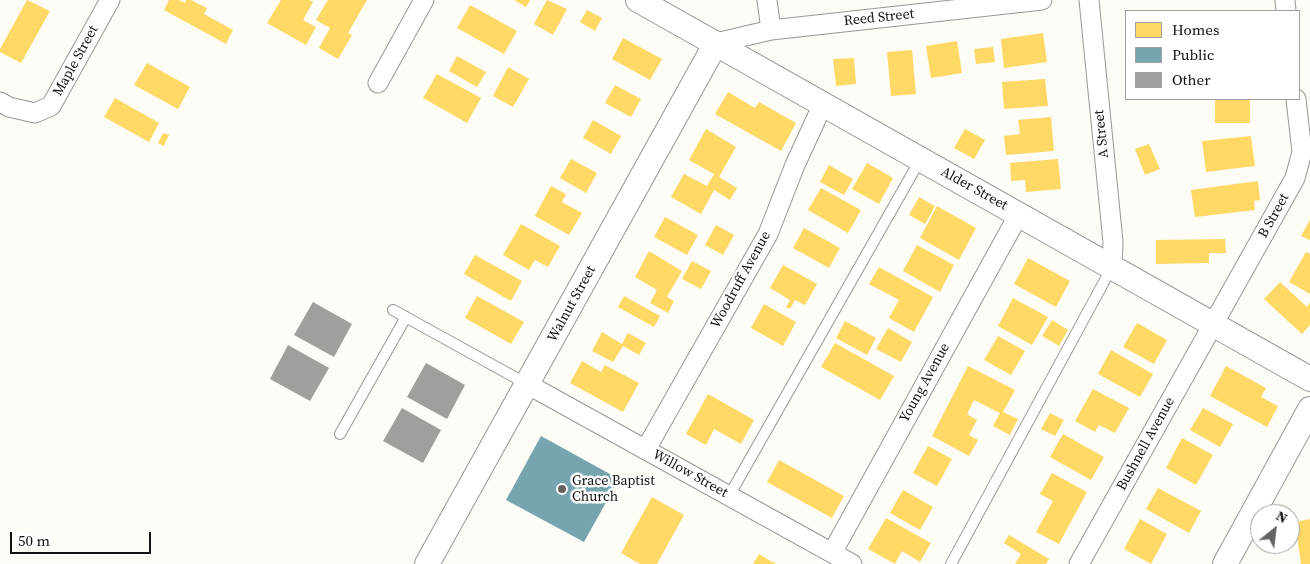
<!DOCTYPE html>
<html>
<head>
<meta charset="utf-8">
<style>
  body { margin:0 }
  #map { position:relative; width:1310px; height:564px; overflow:hidden; background:#fdfcf7; font-family:"Source Serif 4",serif }
  canvas { display:block }
  .legend { position:absolute; left:1125px; top:10px; width:175px; height:90px; box-sizing:border-box; background:#fff; border:1px solid #a0a0a0; margin:0; padding:6px 9px; list-style:none; font-size:15px; color:#111 }
  .legend li { display:flex; align-items:center; gap:10px; height:25px }
  .legend b { width:25px; border:1px solid #a0a0a0 }
  .north { position:absolute; left:1250px; top:504px; width:50px; height:50px; box-sizing:border-box; background:#fff; border:1px solid #a0a0a0; border-radius:50%; rotate:29deg; font-size:14px; font-weight:700; line-height:20px; text-align:center; color:#111 }
  .north::after { content:''; display:block; margin:auto; width:18px; height:22px; background:#646362; clip-path:polygon(50% 0,100% 100%,50% 72%,0 100%) }
  .scale { position:absolute; left:10px; top:532px; width:141px; height:22px; box-sizing:border-box; border:2px solid #111; border-top:0; padding-left:6px; font-size:15px; line-height:18px; white-space:nowrap; color:#111; -webkit-text-stroke:4px #fff; paint-order:stroke }
</style>
</head>
<body>
<div id="map">
<canvas width="1310" height="564"></canvas>
<ul class="legend">
<li><b style="height:14px;background:#ffd966"></b>Homes</li>
<li><b style="height:14px;background:#76a5af"></b>Public</li>
<li><b style="height:14px;background:#a19f9c"></b>Other</li>
</ul>
<div class="north">N</div>
<div class="scale">50 m</div>
</div>
<script>
const g = document.querySelector('canvas').getContext('2d');
g.lineJoin = 'round';
function paint(path, color) { g.fillStyle = color; g.fill(path, 'evenodd'); }
function trace(path, color, width, dash) { g.strokeStyle = color; g.lineWidth = width; g.lineCap = dash ? 'butt' : 'round'; g.setLineDash(dash || []); g.stroke(path); }
function write(font, color, halo, rows, align = 'center') {
  g.font = font + ' "Source Serif 4",serif'; g.lineWidth = 5; g.setLineDash([]); g.textBaseline = 'middle'; g.strokeStyle = halo; g.fillStyle = color; for (const [text, x, y, turn = 0] of rows) {
    g.save(); g.translate(x, y); g.rotate((+turn || 0) * Math.PI / 180); g.textAlign = isNaN(turn) ? turn : align; if (halo) g.strokeText(text, 0, 0); g.fillText(text, 0, 0); g.restore();
  }
}
paint(new Path2D(`
  M27,0L50,11L21,63L0,52V49Z
  M169,0H179L185,3L186,0H191L207,8L204,14L233,30L226,44L164,10Z
  M281,0H309L313,2L303,20L316,27L306,45L267,23Z
  M328,0H367L348,33L352,35L338,59L319,48L330,28L316,20Z
  M514,0H530L526,7Z
  M547,0L567,9L553,35L534,24Z
  M470,5L517,31L504,54L457,28Z
  M587,10L602,18L595,31L580,22Z
  M1043,33L1047,62L1004,68L1001,39Z
  M623,38L662,59L650,80L612,59Z
  M957,41L962,73L931,78L926,46Z
  M993,47L995,62L976,64L974,49Z
  M912,50L916,94L891,96L887,52Z
  M457,56L486,72L477,87L449,71Z
  M854,58L856,84L836,86L833,59Z
  M147,63L190,87L178,109L134,85Z
  M508,67L529,79L513,107L493,96Z
  M437,74L481,98L467,123L423,98Z
  M1045,79L1048,106L1004,109L1002,82Z
  M615,85L641,99L631,117L605,103Z
  M728,92L755,108L759,102L796,123L781,151L715,114Z
  M115,98L159,123L149,142L104,117Z
  M1215,99H1250V123H1215Z
  M1051,117L1054,151L1006,155L1004,136L1020,134L1018,120Z
  M593,120L621,136L611,154L583,138Z
  M706,129L736,147L719,177L737,188L730,200L714,190L701,214L671,197L684,174L707,186L714,174L689,160Z
  M965,129L985,140L974,159L954,148Z
  M163,133L169,135L164,146L158,143Z
  M1251,136L1255,166L1206,172L1202,141Z
  M1149,144L1160,169L1145,175L1135,149Z
  M571,159L597,173L586,193L560,178Z
  M1058,159L1061,189L1026,192L1025,180L1011,181L1010,163Z
  M867,163L893,178L879,204L852,189Z
  M829,165L853,179L844,195L820,182Z
  M1258,181L1260,200L1254,201L1255,210L1195,217L1191,190Z
  M551,186L566,194L562,202L582,213L569,235L535,216Z
  M821,188L861,210L848,233L808,210Z
  M919,197L935,206L925,224L909,215Z
  M937,206L976,228L959,260L920,238Z
  M665,217L698,235L687,255L654,237Z
  M1310,220V240L1301,236Z
  M521,224L560,246L548,267L535,260L529,270L503,255Z
  M716,225L734,235L723,255L705,245Z
  M804,228L840,248L829,268L793,248Z
  M1225,239L1226,253H1209V263L1156,264V240Z
  M917,245L954,265L940,292L903,271Z
  M649,251L682,271L667,297L674,301L668,313L650,303L657,290L635,277Z
  M1306,252L1310,254V294L1289,282Z
  M475,255L522,281L511,301L464,274Z
  M1028,258L1070,281L1056,307L1014,284Z
  M692,261L711,271L701,289L682,279Z
  M783,265L817,284L805,305L795,300L790,309L786,307L790,300L770,288Z
  M879,267L933,297L914,332L889,318L899,300L869,284Z
  M1280,282L1307,307L1310,303V325L1302,334L1264,299Z
  M477,296L524,322L511,344L465,318Z
  M624,296L660,316L654,327L618,307Z
  M1013,298L1048,317L1032,345L998,326Z
  M764,304L796,322L783,346L751,328Z
  M1052,320L1068,330L1059,346L1042,336Z
  M845,321L876,338L867,355L836,338Z
  M1137,323L1167,340L1154,364L1123,347Z
  M888,328L912,342L901,362L876,349Z
  M602,332L622,344L628,333L646,343L639,355L623,346L613,362L592,351Z
  M998,336L1025,351L1011,375L984,360Z
  M835,343L894,376L880,400L821,367Z
  M1111,350L1153,374L1140,397L1098,374Z
  M582,361L601,372L605,365L639,383L623,412L570,383Z
  M968,366L1015,390L1003,412L1018,419L1010,435L993,426L1000,413L974,400L967,414L977,420L969,435L978,440L969,456L932,436Z
  M1226,366L1266,388L1261,397L1278,406L1267,427L1210,396Z
  M1093,389L1129,408L1115,433L1099,425L1095,432L1075,421Z
  M708,394L754,420L741,444L714,429L706,445L686,434Z
  M1203,408L1233,424L1220,447L1190,430Z
  M1050,413L1064,420L1055,436L1041,429Z
  M1063,434L1104,457L1091,480L1050,457Z
  M1182,438L1213,455L1196,485L1166,468Z
  M928,446L952,459L937,486L913,473Z
  M779,460L844,496L832,518L767,482Z
  M1052,473L1087,492L1059,544L1036,532L1053,501L1040,494Z
  M1158,488L1201,511L1189,533L1146,509Z
  M903,490L933,507L920,530L890,513Z
  M652,497L684,515L657,564H640L621,553Z
  M886,518L931,543L920,562L902,551L895,564L868,549Z
  M1140,519L1167,534L1151,564L1124,549Z
  M1310,519V564H1301L1295,522Z
  M1009,535L1049,559L1046,564H1015L1021,554L1004,543Z
  M759,554L776,564H753Z`), '#ffd966');
paint(new Path2D(`
  M541,436L619,479L584,542L506,500Z`), '#76a5af');
paint(new Path2D(`
  M313,302L352,324L334,357L294,335Z
  M288,345L329,368L310,401L270,379Z
  M426,363L465,385L447,419L407,397Z
  M402,408L441,430L423,463L383,441Z`), '#a19f9c');
const service = new Path2D(`
  M393,310L527,384
  M340,434L406,317
  M729,496L920,160
  M951,564L1112,267`);
const minor = new Path2D(`
  M767,0L771,30
  M1089,0L1113,242L1112,267
  M1285,0L1286,11
  M716,43L771,30L1042,0
  M378,83L424,0
  M0,102L9,107L35,113L51,106L110,0
  M527,384L852,564
  M646,449L768,234L795,165L823,104
  M832,553L1019,214
  M1079,564L1295,178L1302,152L1296,99`);
const tertiary = new Path2D(`
  M638,0L1310,379
  M427,564L716,43
  M1225,564L1310,409`);
trace(service, '#979795', 12);
trace(minor, '#979795', 21);
trace(tertiary, '#979795', 26);
trace(service, '#fffffe', 10);
trace(minor, '#fffffe', 19);
trace(tertiary, '#fffffe', 24);
for (const [x, y, r, color] of [
  [562,489,5,"#646362"]
]) { const dot = new Path2D(); dot.arc(x, y, r, 0, 2 * Math.PI); g.fillStyle = color; g.fill(dot); trace(dot, '#fff', 2); }
write('14px', '#111', '#fff', [
  ["Reed Street",879,18,-6],
  ["Maple Street",76,61,-61],
  ["A Street",1102,134,-96],
  ["Alder Street",974,189,29],
  ["B Street",1274,216,-61],
  ["Woodruff Avenue",741,280,-61],
  ["Walnut Street",572,304,-61],
  ["Young Avenue",925,383,-61],
  ["Bushnell Avenue",1146,444,-61],
  ["Willow Street",690,474,29]
]);
write('14px', '#111', '#fff', [
  ["Grace Baptist",572,481],
  ["Church",572,497]
], 'left');
</script>
</body>
</html>
